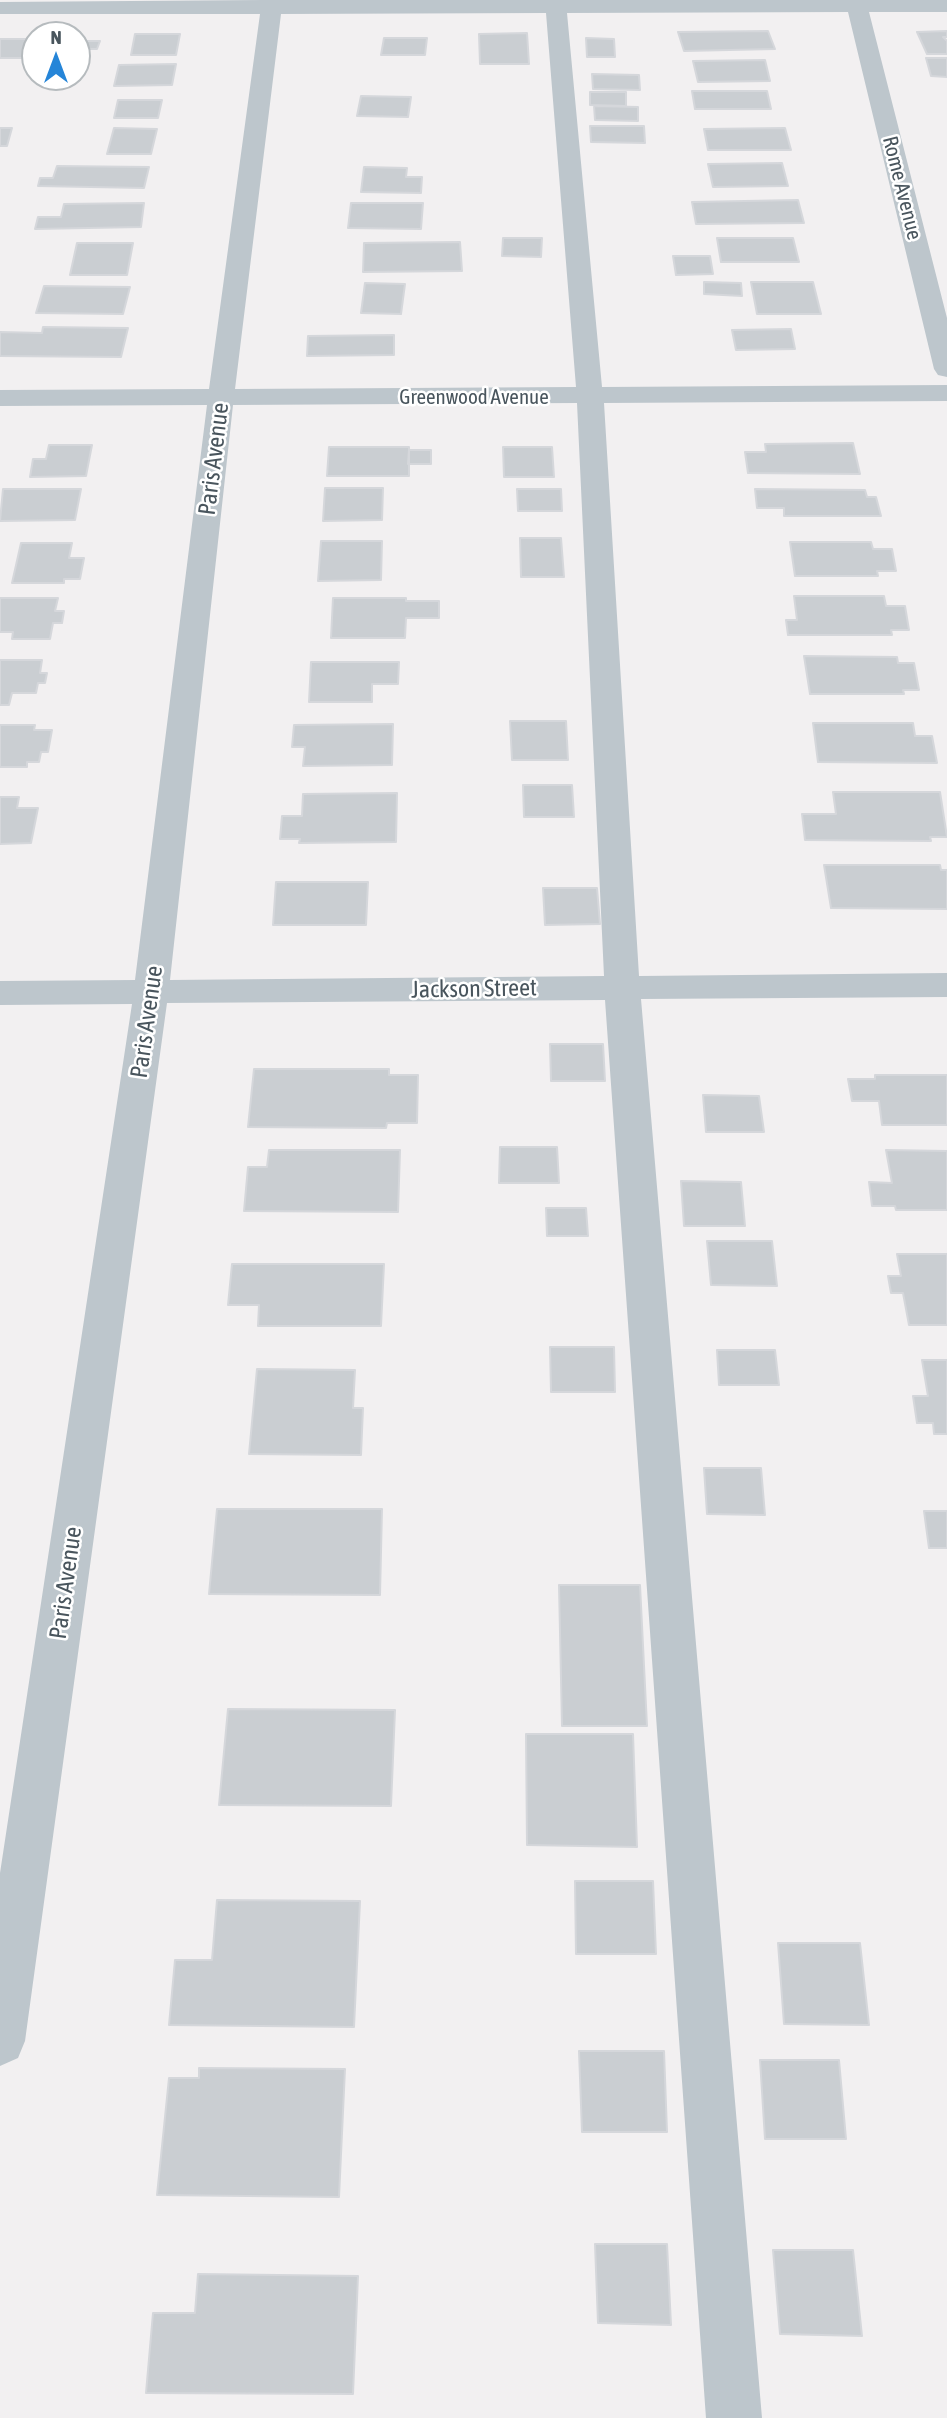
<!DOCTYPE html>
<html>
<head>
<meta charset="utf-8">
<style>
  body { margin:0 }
  #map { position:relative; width:947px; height:2418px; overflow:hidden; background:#f2f0f1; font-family:"Asap Condensed",sans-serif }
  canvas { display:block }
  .north { position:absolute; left:21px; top:21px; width:70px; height:70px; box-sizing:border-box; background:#fff; border:2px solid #b6bbbe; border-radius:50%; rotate:0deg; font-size:19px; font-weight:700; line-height:28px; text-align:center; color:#49555d }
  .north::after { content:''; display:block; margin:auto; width:24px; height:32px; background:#2585d8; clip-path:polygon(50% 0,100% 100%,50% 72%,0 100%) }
</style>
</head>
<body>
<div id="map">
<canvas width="947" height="2418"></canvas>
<div class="north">N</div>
</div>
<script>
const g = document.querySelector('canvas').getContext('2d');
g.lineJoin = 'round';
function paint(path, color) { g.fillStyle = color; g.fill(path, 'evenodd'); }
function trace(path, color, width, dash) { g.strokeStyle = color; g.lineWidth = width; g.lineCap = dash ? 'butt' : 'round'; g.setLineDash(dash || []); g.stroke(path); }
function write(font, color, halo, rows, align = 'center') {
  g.font = font + ' "Asap Condensed",sans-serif'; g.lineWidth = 5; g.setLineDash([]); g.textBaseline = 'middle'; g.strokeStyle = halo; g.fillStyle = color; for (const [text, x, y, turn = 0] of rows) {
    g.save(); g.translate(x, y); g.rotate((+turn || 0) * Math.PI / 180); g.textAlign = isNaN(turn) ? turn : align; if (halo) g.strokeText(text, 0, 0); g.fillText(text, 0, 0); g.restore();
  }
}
const building = new Path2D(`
  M768,31L775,49L684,51L678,32Z
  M947,31V37H943L947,41V54H927L917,32Z
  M527,33L529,64H480L479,34Z
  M135,34H180L176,55H131Z
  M384,38H427L425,55H381Z
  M586,38L614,39L615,57H587Z
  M0,39H35V58H0Z
  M77,41H100L97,49H77Z
  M926,58H947V77L931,76Z
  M765,60L770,81L698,82L693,61Z
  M176,64L172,85L114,86L119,65Z
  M592,74L639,75L640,90L593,89Z
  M692,91H767L771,109H695Z
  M590,92H626V106L590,105Z
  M361,96L411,97L408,117L357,116Z
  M118,100H162L158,118H114Z
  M594,106L638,107V121L595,120Z
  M590,126H644L645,143L591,142Z
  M0,128H12L7,146H0Z
  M114,128L157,129L151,154H107Z
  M785,128L791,150H708L704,129Z
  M782,163L788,186L713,187L708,164Z
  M57,166L149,167L144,188L38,186L40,178H53Z
  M364,167L407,168L406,177H422L421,193L361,192Z
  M798,200L804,223L696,224L692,202Z
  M144,203L141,227L35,229L38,217H61L64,204Z
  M351,203H423L421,229L348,228Z
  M503,238H542L541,257L502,256Z
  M717,238H793L799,262H721Z
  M460,242L462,271L363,272L364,243Z
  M77,243H133L127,275H70Z
  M673,256H710L713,274L676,275Z
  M704,282L741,283L742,296L704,294Z
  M751,282H813L821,314H757Z
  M365,283L405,284L401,314L361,313Z
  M44,286L130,287L123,314L36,313Z
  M43,327L128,328L121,357L0,356V332L42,333Z
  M791,329L795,349L736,350L732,330Z
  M394,335V355L307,356L308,336Z
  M853,443L860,474L748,473L745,452H766L765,444Z
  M49,445H92L86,476L30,477L33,459H46Z
  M329,447H409V476H327Z
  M503,447H552L554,477H504Z
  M409,450H431V464H408Z
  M325,488H383L382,520L323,521Z
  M3,489H81L75,520L0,521Z
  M517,489H561L562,511H518Z
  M755,489L865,490L867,497H876L881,516H784V508H757Z
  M520,538H561L564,577H521Z
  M321,541H382L381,580L318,581Z
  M790,542H871L873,549H892L896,571H877L878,576H795Z
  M21,543H72L69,558H84L80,579H64V583H12Z
  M794,596H884L886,606H905L909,630H891L892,635H788L786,620H797Z
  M0,598H58L55,611H64L62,623H53L50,639H12L13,632H0Z
  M333,598H406V601H439V618H406L405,638H331Z
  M804,656L897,657L898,663H914L919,690H903L904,694H810Z
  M0,660H42L40,673H47L45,683H38L36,693H12L9,705H0Z
  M311,662H399L398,684H372V702H309Z
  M510,721H566L568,760H512Z
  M813,723H913L915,736H932L937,763L818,762Z
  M393,724L392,765L303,766L305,747H292L294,725Z
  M0,725H35L34,730H52L48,752H41L39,762H27V767H0Z
  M523,785H572L574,817H524Z
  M833,792H940L947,837H930L931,841L805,840L802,814H836Z
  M397,793L396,842L299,843L300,839H280L282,816H302L303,794Z
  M0,797H19L17,808H38L31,843L0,844Z
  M824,865H940L941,870H947V909L831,908Z
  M276,882H368L366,925H273Z
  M543,888H597L600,924L545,925Z
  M550,1044H603L605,1081H551Z
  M254,1069H389V1075H418L417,1123H387L386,1128L248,1127Z
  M875,1075H947V1125H882L879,1101H852L848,1079H875Z
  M703,1095L759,1096L764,1132H706Z
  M500,1147H557L559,1183H499Z
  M269,1150H400L398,1212L244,1211L248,1167H267Z
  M886,1150L947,1151V1210H896L895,1206H872L869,1182L892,1183Z
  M681,1181L741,1182L745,1226H684Z
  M546,1208H586L588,1236H547Z
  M707,1241H772L777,1286L711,1285Z
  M897,1254H947V1325H909L903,1293H891L888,1276H901Z
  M232,1264H384L381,1326H258L259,1305H228Z
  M550,1347H614L615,1392H551Z
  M717,1350H775L779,1385H719Z
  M922,1360H947V1434H934L933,1423H917L913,1396H928Z
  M257,1369L355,1370L353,1408H363L361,1455L249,1454Z
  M704,1468H761L765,1515L707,1514Z
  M217,1509H382L380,1595L209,1594Z
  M924,1511H947V1548H929Z
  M559,1585H640L647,1726H562Z
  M228,1709L395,1710L391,1806L219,1805Z
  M526,1734H633L637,1847L527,1845Z
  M575,1881H653L656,1954H576Z
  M217,1900L360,1901L354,2027L169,2025L175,1960H212Z
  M778,1943H860L869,2025L784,2024Z
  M579,2051H664L667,2132H582Z
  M760,2060H839L846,2139H765Z
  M199,2068L345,2069L339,2197L157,2195L169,2078H199Z
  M595,2244H667L671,2325L598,2323Z
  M773,2250H853L862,2336L780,2334Z
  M198,2274L358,2276L353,2394L146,2393L153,2313H195Z`);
paint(building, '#caced2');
trace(building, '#d5d7db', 2);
paint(new Path2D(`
  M262,0H947V12H869L947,318V377L938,375L934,369L848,12L567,13L602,387L947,385V401L604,403L639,976L947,973V997L641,999L762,2418H706L605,1000L167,1003L25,2041L18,2058L0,2066V1873L132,1004L0,1005V981L135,980L207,405L0,406V390L209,389L260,14H0V2ZM546,13L576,387L235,389L281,14ZM577,403L604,976L170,980L233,405Z`), '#bdc6cc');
write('21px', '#49555d', '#fff', [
  ["Rome Avenue",902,188,76],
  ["Greenwood Avenue",474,397]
]);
write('24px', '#49555d', '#fff', [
  ["Paris Avenue",214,459,-83],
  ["Jackson Street",474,989,-1],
  ["Paris Avenue",147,1022,-82],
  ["Paris Avenue",66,1583,-82]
]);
</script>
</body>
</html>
